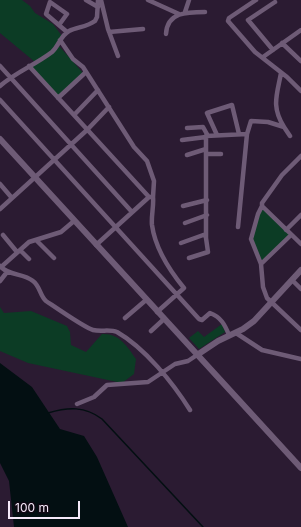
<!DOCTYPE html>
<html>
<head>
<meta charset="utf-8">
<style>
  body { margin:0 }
  #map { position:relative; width:301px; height:527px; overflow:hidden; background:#2b1b32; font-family:Inter,sans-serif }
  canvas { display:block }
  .scale { position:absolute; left:8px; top:501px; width:72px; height:18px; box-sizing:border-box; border:2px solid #f5e9f9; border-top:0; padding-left:5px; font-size:12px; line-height:14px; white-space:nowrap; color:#f5e9f9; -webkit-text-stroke:3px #100813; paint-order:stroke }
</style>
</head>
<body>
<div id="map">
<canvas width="301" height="527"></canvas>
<div class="scale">100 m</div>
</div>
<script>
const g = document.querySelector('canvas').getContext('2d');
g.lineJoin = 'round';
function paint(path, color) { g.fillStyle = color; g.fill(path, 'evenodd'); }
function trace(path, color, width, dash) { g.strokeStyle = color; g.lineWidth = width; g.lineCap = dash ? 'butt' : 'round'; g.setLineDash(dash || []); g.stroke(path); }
paint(new Path2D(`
  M0,0H22L30,6L35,13L53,24L62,36L59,46L84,74L58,98L29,66L35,62L0,33Z
  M262,206L291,235L261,264L251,239Z
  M0,307L4,313L31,311L67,326L70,332L71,345L86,352L102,334C119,333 127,346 136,359L134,374L122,383L28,363L0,351Z
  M222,324L225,332L199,349L189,338L198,331L204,337Z`), '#0c3c25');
paint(new Path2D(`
  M0,363L32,387L60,429L84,436L97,457L128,527H14L9,481L0,463Z`), '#030f12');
trace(new Path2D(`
  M48,413C68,407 85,406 102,419L203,527`), '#030f12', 1.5);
trace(new Path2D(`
  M86,0L98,7
  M101,0L108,29L118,56
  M148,0L179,14
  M256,0L229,18L228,21L255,52L287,77L301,91
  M185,12L189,0
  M59,25L67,14L50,2L46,14L67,32
  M109,32L143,29
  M166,34C167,12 187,12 205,12
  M60,40L73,59L83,67L134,147L147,161L154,181L153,197H149
  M282,43L301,61
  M273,50L248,20L275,2
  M263,57L301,30
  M0,66L132,212
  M29,66L149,197L96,245
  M281,73C277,95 271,106 284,127
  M0,86C16,72 35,65 52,52C59,46 60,36 69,31C77,27 87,27 95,21L97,17L98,0
  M58,98L86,72
  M0,100L199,319L202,320L210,313C221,317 225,325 229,335
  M74,115L98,90
  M187,128L203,127L208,136
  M217,135L207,113L232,105L239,134
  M182,140L206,137
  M206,154H221
  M187,155L206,149
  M301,156L282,175L262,203V206L301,244
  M0,184L12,198
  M153,197C154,206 151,216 152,225C155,247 170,271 184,288L157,312
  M183,206L207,200
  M0,209L87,130L109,107
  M185,223L207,215
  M238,227L247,134
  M286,230L301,215
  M3,235L17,252
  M291,235L261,264L263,287L267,298L301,330
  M36,240L54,258
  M181,243L206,234
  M20,250L29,259
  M189,258L208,252L206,238V136L247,134L251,121L268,122L284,127L290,136
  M261,264L251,239L258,214L262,206
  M0,266C9,276 23,273 33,281C40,286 40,296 46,301C55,307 85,328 93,330C101,332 110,329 117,332C145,348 173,383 190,410
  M1,267L29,242L61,232L74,221
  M292,280L301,289
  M0,281L7,272
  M125,318L146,300
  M151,331L164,319
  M236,333L262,350L301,359
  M77,404L94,397L107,385L148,382L175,364L188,361L197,355`), '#6e5b76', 4.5);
trace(new Path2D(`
  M0,139L301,468
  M197,355L218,341L243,329L254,321L301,270`), '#6e5b76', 6);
</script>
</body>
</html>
